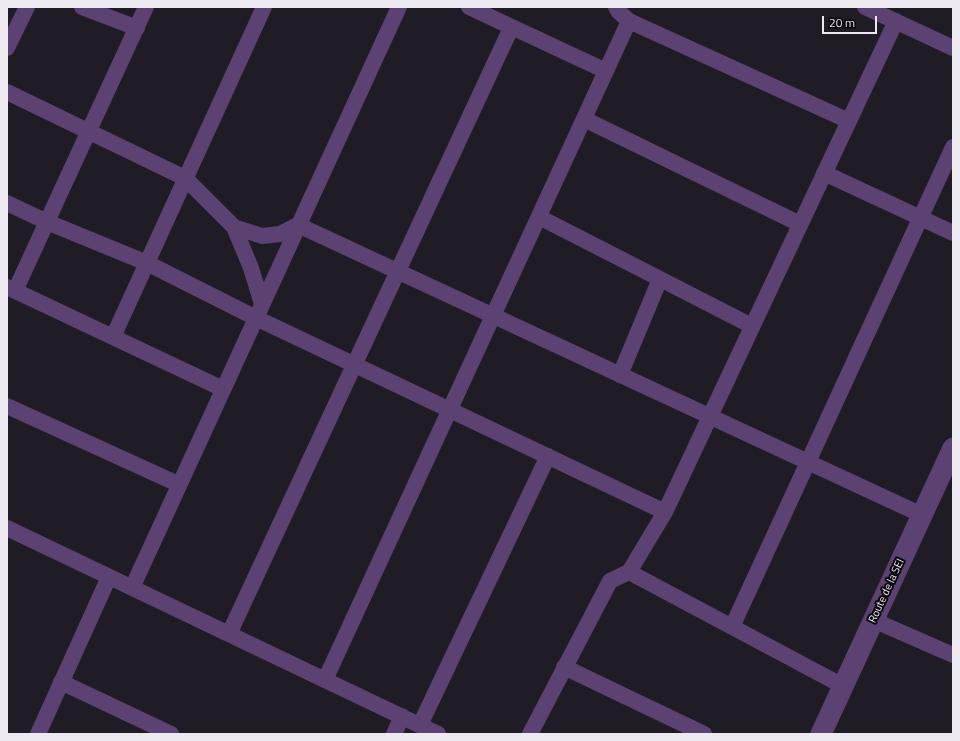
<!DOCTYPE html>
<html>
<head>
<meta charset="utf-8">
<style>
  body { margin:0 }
  #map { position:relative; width:960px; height:741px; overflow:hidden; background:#201c25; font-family:"Titillium Web",sans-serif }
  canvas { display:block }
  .frame { position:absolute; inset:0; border:8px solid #ece9f0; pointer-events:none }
  .scale { position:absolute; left:822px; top:16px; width:55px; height:18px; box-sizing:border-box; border:2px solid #ece9f0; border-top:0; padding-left:5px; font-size:12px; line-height:14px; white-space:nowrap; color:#ece9f0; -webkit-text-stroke:3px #09070b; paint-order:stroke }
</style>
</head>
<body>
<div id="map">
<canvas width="960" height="741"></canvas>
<div class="frame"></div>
<div class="scale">20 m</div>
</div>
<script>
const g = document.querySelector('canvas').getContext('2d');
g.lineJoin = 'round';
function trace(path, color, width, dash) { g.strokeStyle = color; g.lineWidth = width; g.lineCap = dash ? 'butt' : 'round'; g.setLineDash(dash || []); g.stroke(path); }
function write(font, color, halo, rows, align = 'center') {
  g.font = font + ' "Titillium Web",sans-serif'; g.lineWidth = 4; g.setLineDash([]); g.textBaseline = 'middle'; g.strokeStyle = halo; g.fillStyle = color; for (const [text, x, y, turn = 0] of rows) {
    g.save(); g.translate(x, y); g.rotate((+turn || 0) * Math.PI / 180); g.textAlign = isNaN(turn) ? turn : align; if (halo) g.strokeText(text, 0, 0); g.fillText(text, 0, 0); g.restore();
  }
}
trace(new Path2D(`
  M82,7L137,28
  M469,7L606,71
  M616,7L618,11L629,21L849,121
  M865,7L953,48
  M7,48L27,7
  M7,92L185,178L234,227L262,236L280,234L298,225L922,515
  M584,119L800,224
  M824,173L953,233
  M7,203L47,222L147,263L256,318L665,512
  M539,217L752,326
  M234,227L251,268L262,304
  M7,287L223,389
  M15,291L146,7
  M113,337L264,7
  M620,375L660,279
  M7,406L178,484
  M7,528L438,734
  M629,572L843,686
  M132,588L399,7
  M873,620L953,655
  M732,627L953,147
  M229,634L511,28
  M564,667L704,734
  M325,680L629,21
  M61,682L171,734
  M420,725L548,456
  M38,734L109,577
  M394,734L402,716
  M530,734L610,581L629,572L665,512L896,21`), '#5b4272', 16);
trace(new Path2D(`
  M821,734L953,448`), '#5b4272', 21);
write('11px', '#ece9f0', '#09070b', [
  ["Route de la SEI",887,591,-65]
]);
</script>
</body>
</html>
